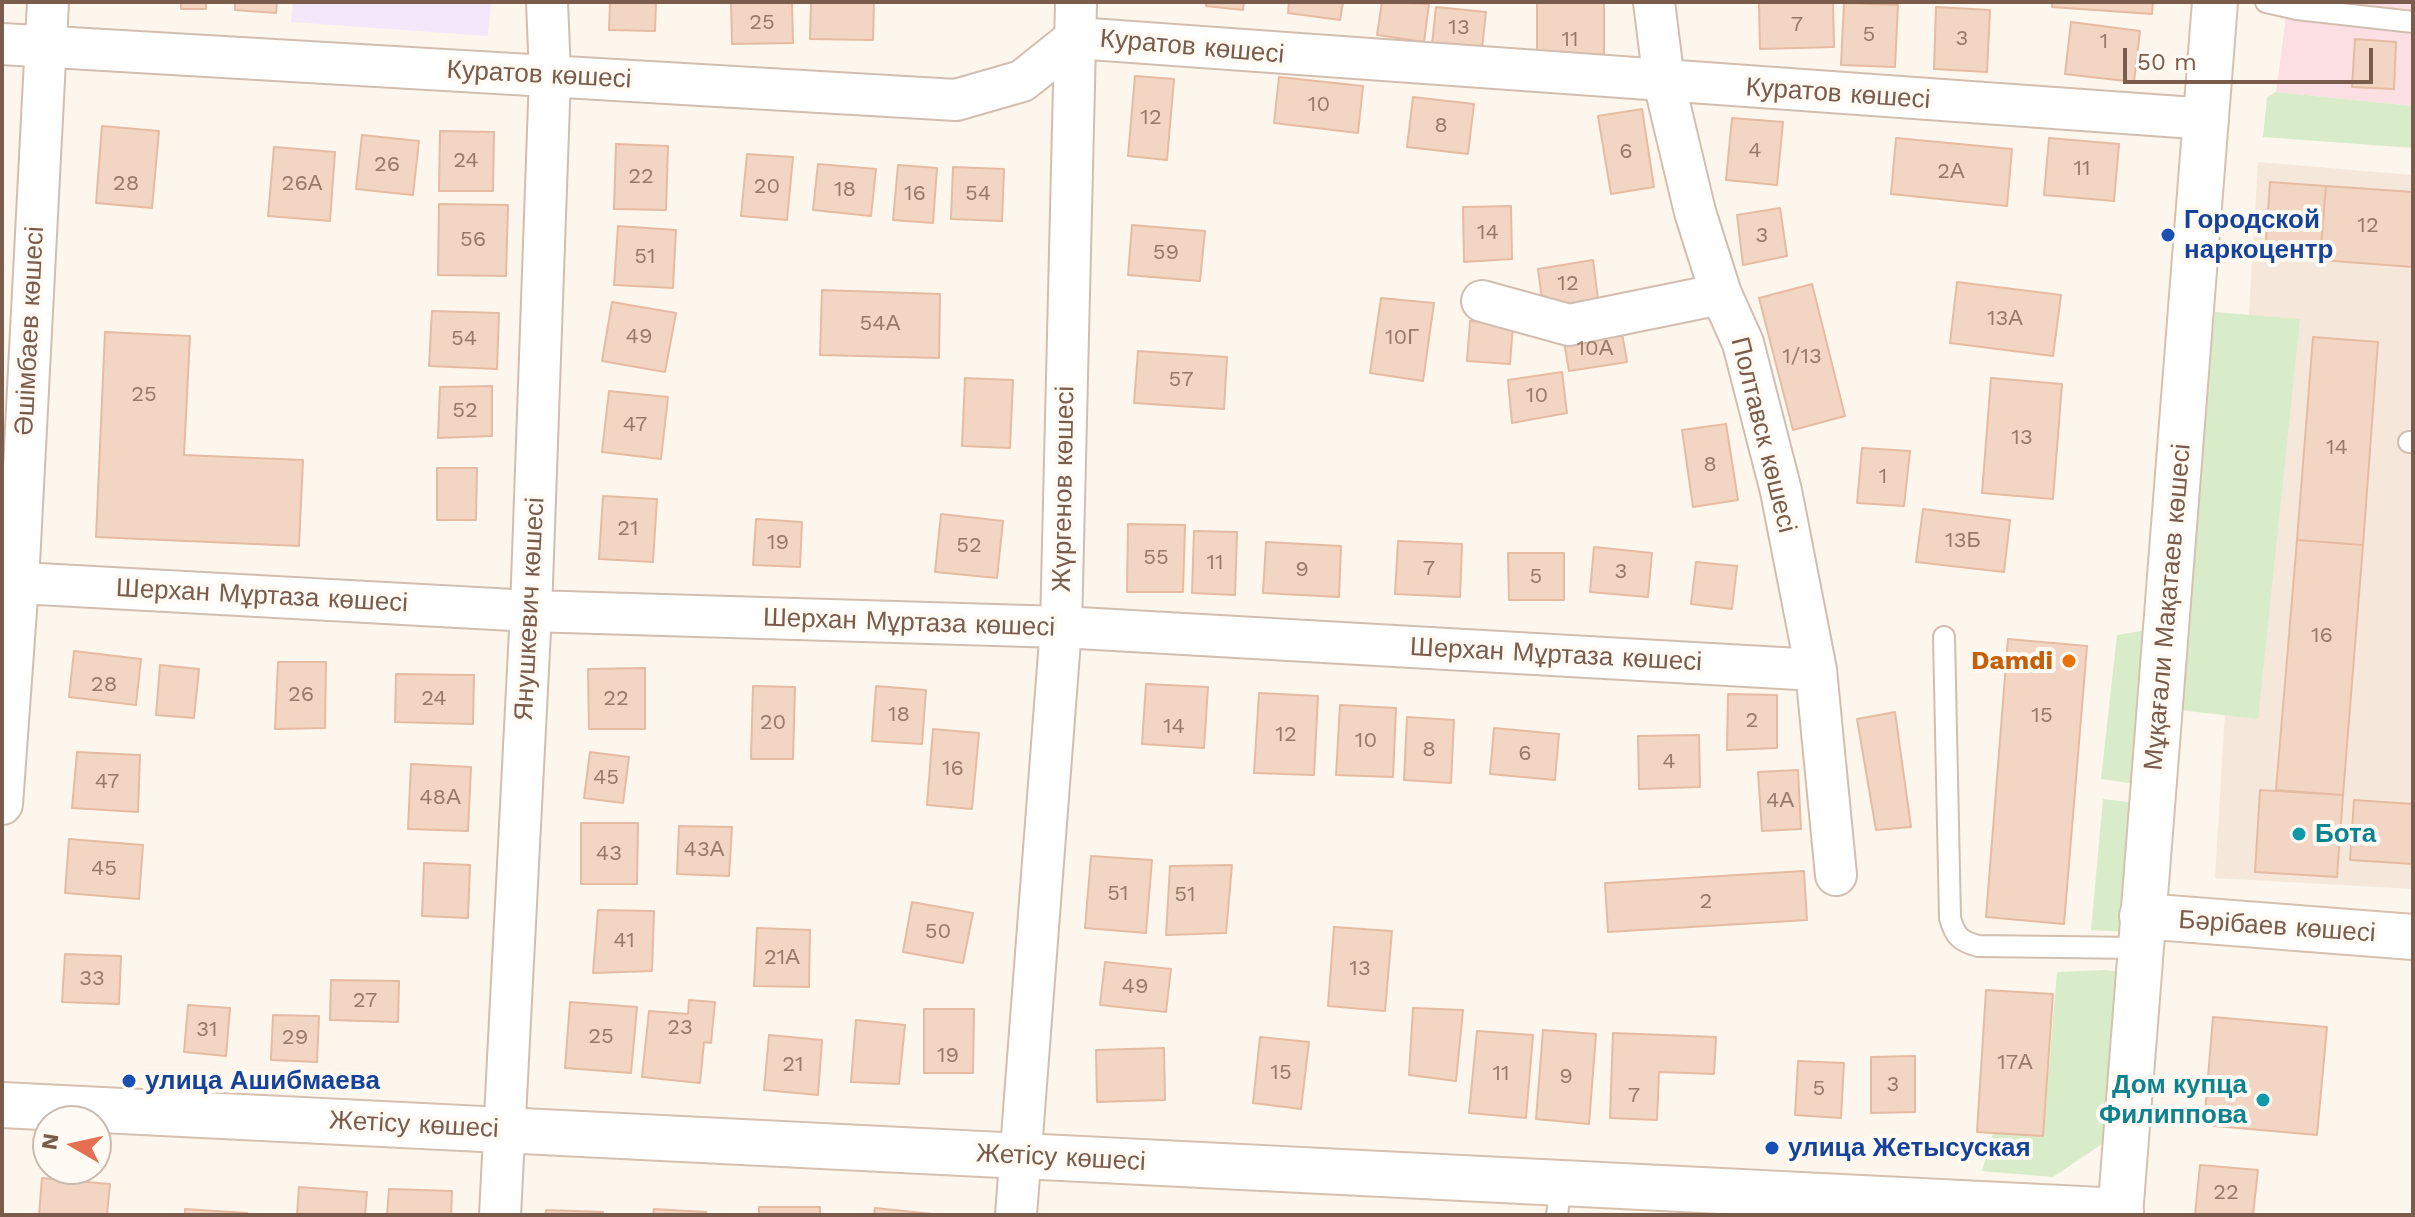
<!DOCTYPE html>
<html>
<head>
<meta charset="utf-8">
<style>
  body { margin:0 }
  #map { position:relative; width:2415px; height:1217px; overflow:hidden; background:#fdf6ec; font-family:"Work Sans",sans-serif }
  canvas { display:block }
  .frame { position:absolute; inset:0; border:4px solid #7a5c4d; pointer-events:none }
  .north { position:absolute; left:32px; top:1105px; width:80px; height:80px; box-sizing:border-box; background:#fffaf3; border:2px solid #cabbb1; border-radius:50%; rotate:279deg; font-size:22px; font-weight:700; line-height:32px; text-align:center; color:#7a5c4d }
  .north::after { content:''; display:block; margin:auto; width:28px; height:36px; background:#e76f51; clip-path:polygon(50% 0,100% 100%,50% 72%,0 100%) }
  .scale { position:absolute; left:2123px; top:48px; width:250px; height:36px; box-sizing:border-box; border:4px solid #7a5c4d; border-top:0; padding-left:10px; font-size:24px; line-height:28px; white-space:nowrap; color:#7a5c4d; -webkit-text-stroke:6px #fffaf3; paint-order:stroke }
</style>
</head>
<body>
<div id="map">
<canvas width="2415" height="1217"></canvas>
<div class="frame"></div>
<div class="north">N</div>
<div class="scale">50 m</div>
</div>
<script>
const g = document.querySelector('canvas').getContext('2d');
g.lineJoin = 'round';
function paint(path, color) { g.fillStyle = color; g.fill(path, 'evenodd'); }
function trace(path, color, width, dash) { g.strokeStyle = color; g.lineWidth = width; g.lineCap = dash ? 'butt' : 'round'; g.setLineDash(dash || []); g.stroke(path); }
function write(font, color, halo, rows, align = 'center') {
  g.font = font + ' "Work Sans",sans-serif'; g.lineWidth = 8; g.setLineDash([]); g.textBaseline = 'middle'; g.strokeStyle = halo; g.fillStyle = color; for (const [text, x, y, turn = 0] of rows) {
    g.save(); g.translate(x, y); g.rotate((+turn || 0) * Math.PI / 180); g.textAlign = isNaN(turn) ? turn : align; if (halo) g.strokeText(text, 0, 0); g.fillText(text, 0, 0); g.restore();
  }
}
paint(new Path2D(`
  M2258,162L2413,175V889L2215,878Z`), '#f5e8da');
paint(new Path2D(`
  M293,2H491L488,36L291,22Z`), '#f3e8fa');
paint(new Path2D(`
  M2288,2H2413V106L2276,92Z`), '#fbdfe3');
paint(new Path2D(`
  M2276,92L2413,106V148L2263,137L2267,97Z
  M2215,312L2300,319L2258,719L2179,710Z
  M2147,630L2136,784L2101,779L2117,635Z
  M2103,799L2136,803L2126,932L2091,930Z
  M2105,970L2124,972L2111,1138L2053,1177L1982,1171L1993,1133L2043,1136L2057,972Z`), '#d8ecc9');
const building = new Path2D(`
  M181,2H206V9H181Z
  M235,2H277L276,13L235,10Z
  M610,2H656L655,31L609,30Z
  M731,2H792L793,43L732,44Z
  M811,2H874L873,40L810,39Z
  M1207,2H1244L1243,10L1206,6Z
  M1289,2H1343L1340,20L1288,13Z
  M1382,2L1429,4L1424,42L1377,35Z
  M1537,2H1604V55H1537Z
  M1759,2H1833L1834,47L1760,49Z
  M2052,2H2153L2152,14L2052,7Z
  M1844,3L1898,5L1895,67L1841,65Z
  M1436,7L1486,12L1482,48L1432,44Z
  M1936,7L1990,10L1987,72L1934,69Z
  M2071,22L2140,31L2134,82L2065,74Z
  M2355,39L2396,42L2394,89L2352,87Z
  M1135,76L1174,79L1167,160L1128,156Z
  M1279,77L1363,86L1358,133L1274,123Z
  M1413,97L1474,104L1468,154L1407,147Z
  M1642,109L1654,187L1611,194L1598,116Z
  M1732,118L1783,122L1777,185L1726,180Z
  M102,126L159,131L152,208L96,203Z
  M440,131L494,132L493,191H439Z
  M362,135L419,141L413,195L356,189Z
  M1896,138L2012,149L2007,206L1891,194Z
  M2049,138L2119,144L2114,201L2044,195Z
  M616,144L668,146L666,210L614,209Z
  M274,147L335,152L330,221L268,216Z
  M747,154L793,157L787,220L741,216Z
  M818,164L876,169L871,216L813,210Z
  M898,165L937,168L933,223L893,220Z
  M953,167L1004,169L1002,221L951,219Z
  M2270,182L2326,186L2320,260L2265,257Z
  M2326,186L2413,192V267L2320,260Z
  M439,204L508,205L506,276L438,275Z
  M1511,206L1512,259L1464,262L1463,207Z
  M1780,208L1787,256L1743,265L1737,215Z
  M1132,225L1205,231L1200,281L1128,275Z
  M618,226L676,230L673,288L614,285Z
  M1593,260L1598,299L1543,307L1538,269Z
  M1957,282L2061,295L2053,356L1950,343Z
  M1812,284L1845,416L1793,430L1759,298Z
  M822,290L940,294L939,358L820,355Z
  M1381,298L1434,303L1423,381L1370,373Z
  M612,302L676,313L665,372L602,361Z
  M432,311L499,313L497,369L429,366Z
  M1470,321L1513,324L1510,364L1467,361Z
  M1621,327L1627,362L1569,371L1563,336Z
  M105,332L190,336L184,455L303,460L299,546L96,537Z
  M2313,337L2378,342L2363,545L2297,540Z
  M1138,351L1227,357L1224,409L1134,403Z
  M1562,372L1567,413L1512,423L1508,380Z
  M965,378L1013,380L1010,448L962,446Z
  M1991,378L2062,384L2053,499L1982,493Z
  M492,386V436L438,438L440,387Z
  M609,391L668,397L661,459L602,452Z
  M1726,424L1738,500L1693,507L1682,430Z
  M1862,448L1910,451L1904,506L1857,503Z
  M437,468H477L476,520H437Z
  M603,496L657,499L653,562L599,559Z
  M1923,509L2010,520L2004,572L1916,562Z
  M941,514L1003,521L997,578L935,572Z
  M756,519L802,522L800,567L753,565Z
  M1128,524L1185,525L1183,592H1127Z
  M1194,531L1237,532L1235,595L1192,593Z
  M2297,540L2363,545L2343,795L2276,790Z
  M1398,541L1462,544L1460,597L1395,594Z
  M1266,542L1341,546L1339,597L1263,593Z
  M1594,547L1652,553L1648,597L1590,592Z
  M1508,553H1564V600H1509Z
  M1696,562L1737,566L1732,609L1691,604Z
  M2008,639L2087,646L2064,924L1986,917Z
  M74,651L141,659L136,705L69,697Z
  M278,662H326L325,728L275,729Z
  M160,665L199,669L194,718L156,715Z
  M645,668V729H589L588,669Z
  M396,674L474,675L473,724L395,722Z
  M1146,684L1208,687L1204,748L1142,744Z
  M753,686L795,687L793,759H751Z
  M876,686L926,690L922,744L872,741Z
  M1259,693L1318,696L1314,775L1254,773Z
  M1728,694L1777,695V748L1727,750Z
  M1340,705L1396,708L1393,777L1336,775Z
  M1895,712L1911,827L1876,830L1857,719Z
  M1407,717L1454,720L1451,783L1404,780Z
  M1494,728L1559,734L1555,780L1490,774Z
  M933,729L979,733L972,809L927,805Z
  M1699,735L1700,787L1639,789L1638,736Z
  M77,752L140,755L138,812L72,808Z
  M590,752L629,757L623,803L584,798Z
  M411,764L471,767L468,831L408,829Z
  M1798,770L1801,829L1762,831L1758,772Z
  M2260,790L2343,795L2337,877L2255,872Z
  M2354,800L2413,804V864L2350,860Z
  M581,823H638L637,884H581Z
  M679,826L732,827L729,876L677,874Z
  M69,839L143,845L139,899L65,893Z
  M1091,856L1152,860L1146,933L1085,928Z
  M424,863L470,865L468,918L422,916Z
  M1232,865L1226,933L1166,935L1170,866Z
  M1804,871L1807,920L1608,932L1605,883Z
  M912,902L973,913L963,963L903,952Z
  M598,910L654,911L652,971L593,973Z
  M1334,927L1392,931L1385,1011L1328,1006Z
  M757,928L810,930L809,987L754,986Z
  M65,954L121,956L119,1004L62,1002Z
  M1105,962L1171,969L1166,1012L1100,1005Z
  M331,980L399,981L398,1022L330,1020Z
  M1986,990L2053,994L2043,1136L1977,1132Z
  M689,1000L715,1002L711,1043L704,1042L700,1083L642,1077L649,1011L688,1014Z
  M570,1002L637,1007L631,1073L565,1068Z
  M188,1005L230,1008L226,1056L184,1052Z
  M1413,1008L1463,1010L1456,1081L1409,1075Z
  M924,1009H974L973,1073H924Z
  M273,1015L319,1016L317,1062L271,1060Z
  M2213,1017L2327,1027L2317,1135L2204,1125Z
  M856,1020L905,1025L899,1084L851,1082Z
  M1543,1030L1596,1034L1589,1124L1536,1119Z
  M1477,1031L1533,1035L1526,1118L1469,1113Z
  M1613,1033L1716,1037L1714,1074L1659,1072L1657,1120L1610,1118Z
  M769,1035L822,1040L818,1095L764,1090Z
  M1260,1037L1309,1042L1301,1109L1253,1103Z
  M1164,1048L1165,1100L1097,1102L1096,1050Z
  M1915,1056V1112L1871,1113V1057Z
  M1798,1061L1844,1063L1841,1118L1795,1115Z
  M2200,1165L2258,1170L2253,1215H2195Z
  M42,1178L110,1184L107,1215H39Z
  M299,1187L367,1192L365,1215H297Z
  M389,1189L452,1191L451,1215H387Z
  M759,1207H820V1215H759Z
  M875,1208L942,1215H874Z
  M185,1209L247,1213V1215H185Z
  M654,1209L706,1212V1215H653Z
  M546,1210L603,1212V1215H546Z`);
paint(building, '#f3d5c3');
trace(building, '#e6bba3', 2);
const lane = new Path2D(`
  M2266,2L2297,9L2413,22
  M2409,442H2413
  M1944,637L1950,918C1955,936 1960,941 1978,946L2140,948
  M1557,1215L1561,1183`);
const street = new Path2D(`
  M1654,2L1664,82L1695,212L1721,294L1743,343L1781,491L1816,670L1836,875
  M2,44L956,100L1022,81L1076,38L2208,119
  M1482,301L1569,325L1721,294
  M2,582L531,611L1061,627L1816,670
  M2,804L18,583L48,2
  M500,1215L531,611L550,75L547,2
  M1016,1215L1061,627L1076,2`);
const secondary = new Path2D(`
  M2142,916L2413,937
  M2,1105L2121,1211
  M2120,1215L2215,2`);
trace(lane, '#d1beb0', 24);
trace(street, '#d1beb0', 44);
trace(secondary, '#d6c0b0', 48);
trace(lane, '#fff', 20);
trace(street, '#fff', 40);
trace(secondary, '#fff', 44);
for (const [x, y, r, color] of [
  [2168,235,8,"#1a4fb4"],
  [2069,661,8,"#e8710a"],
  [2299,834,8,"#0f9aa8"],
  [129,1081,8,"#1a4fb4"],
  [2263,1100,8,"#0f9aa8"],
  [1772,1148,8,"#1a4fb4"]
]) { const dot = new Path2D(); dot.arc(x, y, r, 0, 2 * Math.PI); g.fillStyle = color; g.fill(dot); trace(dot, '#fffaf3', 3); }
write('22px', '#987a6a', null, [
  ["25",762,23],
  ["7",1797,25],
  ["13",1459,28],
  ["5",1869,35],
  ["3",1962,39],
  ["11",1570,40],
  ["1",2104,42],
  ["10",1319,105],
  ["12",1151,118],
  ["8",1441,126],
  ["4",1755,151],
  ["6",1626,152],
  ["24",466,161],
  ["26",387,165],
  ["11",2082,169],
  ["2А",1951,172],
  ["22",641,177],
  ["28",126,184],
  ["26А",302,184],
  ["20",767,187],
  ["18",845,190],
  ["16",915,194],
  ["54",978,194],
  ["12",2368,226],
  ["14",1488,233],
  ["3",1762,236],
  ["56",473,240],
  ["59",1166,253],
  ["51",645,257],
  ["12",1568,284],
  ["13А",2005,319],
  ["54А",880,324],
  ["49",639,337],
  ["10Г",1402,338],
  ["54",464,339],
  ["10А",1595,349],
  ["1/13",1802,357],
  ["57",1181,380],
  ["25",144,395],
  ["10",1537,396],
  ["52",465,411],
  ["47",635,425],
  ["13",2022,438],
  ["14",2337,448],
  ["8",1710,465],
  ["1",1883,477],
  ["21",628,529],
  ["13Б",1963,541],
  ["19",778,543],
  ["52",969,546],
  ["55",1156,558],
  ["11",1215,563],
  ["7",1429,569],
  ["9",1302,570],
  ["3",1621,572],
  ["5",1536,577],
  ["16",2322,636],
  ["28",104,685],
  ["26",301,695],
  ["24",434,699],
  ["22",616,699],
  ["18",899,715],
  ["15",2042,716],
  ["2",1752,721],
  ["20",773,723],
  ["14",1174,727],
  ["12",1286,735],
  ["10",1366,741],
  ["8",1429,750],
  ["6",1525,754],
  ["4",1669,762],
  ["16",953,769],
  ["45",606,778],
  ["47",107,782],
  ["48А",440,798],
  ["4А",1780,801],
  ["43А",704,850],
  ["43",609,854],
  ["45",104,869],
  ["51",1118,894],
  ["51",1185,895],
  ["2",1706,902],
  ["50",938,932],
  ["41",624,941],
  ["21А",782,958],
  ["13",1360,969],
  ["33",92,979],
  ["49",1135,987],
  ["27",365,1001],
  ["23",680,1028],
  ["31",207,1030],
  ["25",601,1037],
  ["29",295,1038],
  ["19",948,1056],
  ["17А",2015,1063],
  ["21",793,1065],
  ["15",1281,1073],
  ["11",1501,1074],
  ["9",1566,1077],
  ["3",1893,1085],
  ["5",1819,1089],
  ["7",1634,1096],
  ["22",2226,1193]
]);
write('26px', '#7a5c4d', '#fffaf3', [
  ["Куратов көшесі",1192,47,5],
  ["Куратов көшесі",539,75,3],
  ["Куратов көшесі",1838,94,4],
  ["Әшімбаев көшесі",30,331,-87],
  ["Полтавск көшесі",1763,435,76],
  ["Жүргенов көшесі",1064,489,-89],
  ["Шерхан Мұртаза көшесі",262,596,3],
  ["Мұқағали Мақатаев көшесі",2168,607,-85],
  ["Янушкевич көшесі",530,609,-87],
  ["Шерхан Мұртаза көшесі",909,623,2],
  ["Шерхан Мұртаза көшесі",1556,655,3],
  ["Бәрібаев көшесі",2277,927,4],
  ["Жетісу көшесі",414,1125,3],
  ["Жетісу көшесі",1061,1158,3]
]);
write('bold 26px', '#164399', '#fffaf3', [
  ["Городской",2184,220],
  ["наркоцентр",2184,250],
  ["улица Ашибмаева",145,1081],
  ["улица Жетысуская",1788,1148]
], 'left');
write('bold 26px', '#c56008', '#fffaf3', [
  ["Damdi",2053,661]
], 'right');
write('bold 26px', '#0d838f', '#fffaf3', [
  ["Бота",2315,834],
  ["Дом купца",2247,1085,"right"],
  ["Филиппова",2247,1115,"right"]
], 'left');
</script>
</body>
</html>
